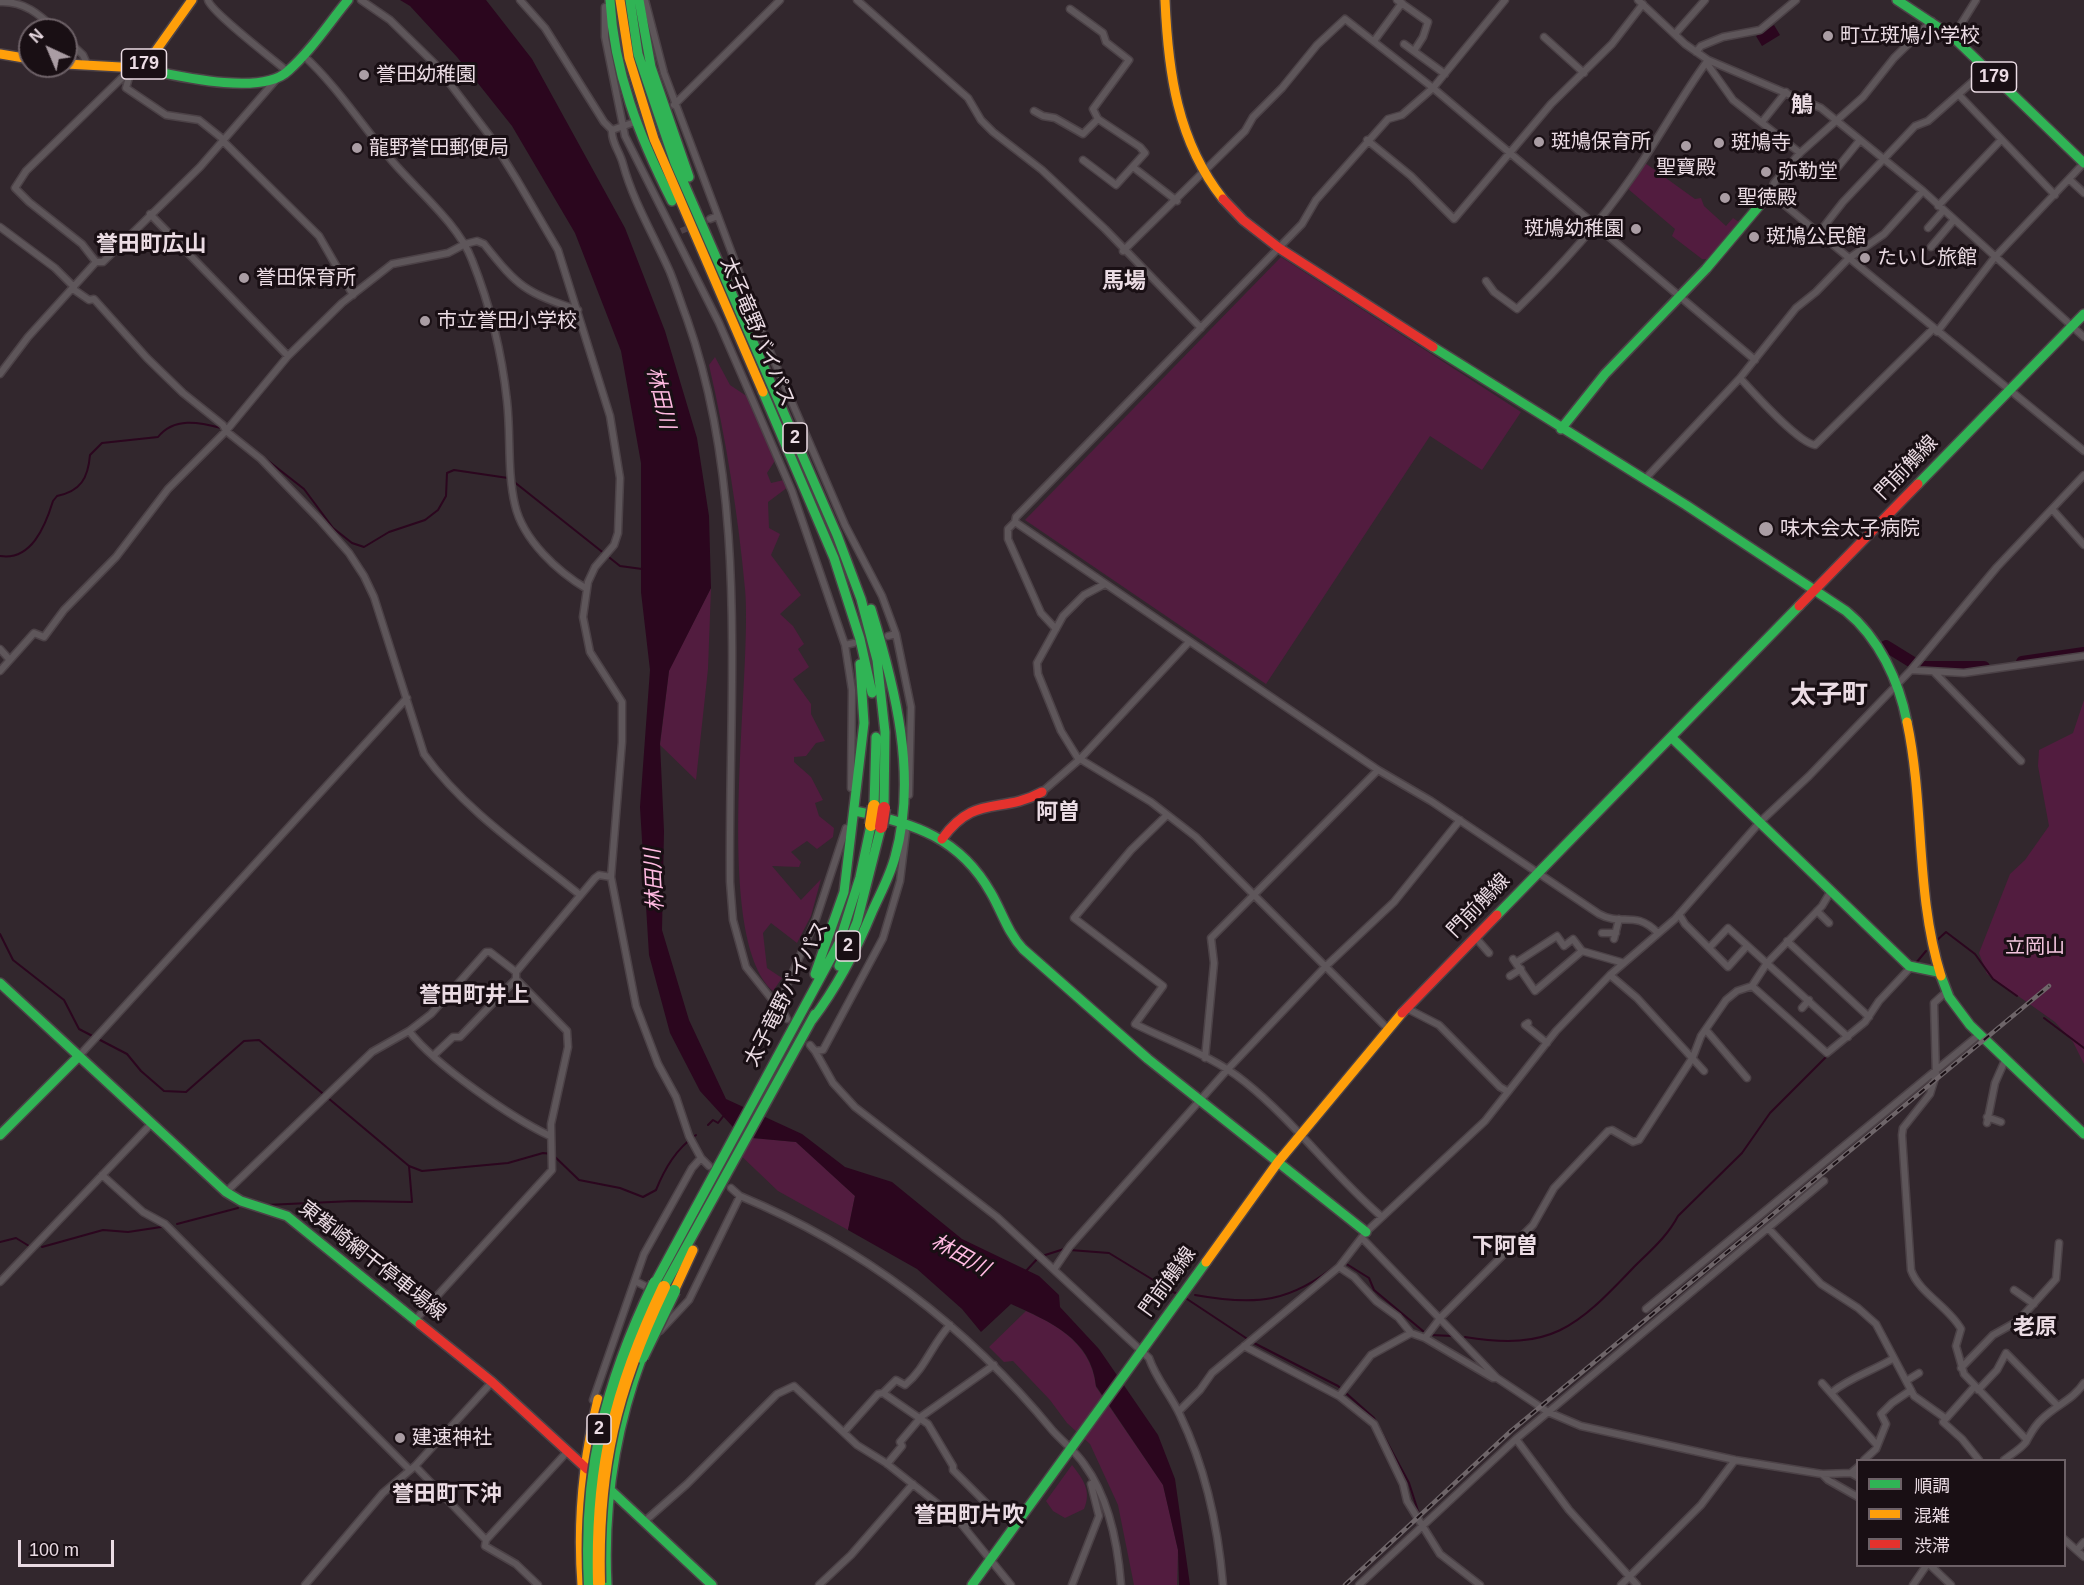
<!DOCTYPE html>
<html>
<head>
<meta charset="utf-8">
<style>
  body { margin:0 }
  #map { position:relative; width:2084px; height:1585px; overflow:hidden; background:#32272d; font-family:Helvetica,"Noto Sans JP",sans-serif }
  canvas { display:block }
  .legend { position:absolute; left:1856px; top:1459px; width:210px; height:108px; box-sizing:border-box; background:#190f14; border:2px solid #6d6167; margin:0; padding:8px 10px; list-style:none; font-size:18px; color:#ebdce4 }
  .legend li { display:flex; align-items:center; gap:12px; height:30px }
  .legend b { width:30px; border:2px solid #6d6167 }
  .north { position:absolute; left:18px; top:18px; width:60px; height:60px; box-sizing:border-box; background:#190f14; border:2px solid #6d6167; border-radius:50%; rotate:316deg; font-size:16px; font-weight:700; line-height:24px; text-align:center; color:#ebdce4 }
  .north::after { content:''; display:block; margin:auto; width:21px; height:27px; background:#aa9da4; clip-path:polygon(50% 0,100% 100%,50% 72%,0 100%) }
  .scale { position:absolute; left:18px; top:1540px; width:96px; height:27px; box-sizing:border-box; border:3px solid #ebdce4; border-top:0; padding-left:8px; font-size:18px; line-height:21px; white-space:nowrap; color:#ebdce4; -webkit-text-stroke:4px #190f14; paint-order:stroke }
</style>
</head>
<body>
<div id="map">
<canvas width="2084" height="1585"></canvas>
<ul class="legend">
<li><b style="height:8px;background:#30b455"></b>順調</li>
<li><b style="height:8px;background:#ff9f0a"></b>混雑</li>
<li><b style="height:8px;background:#e5322d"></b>渋滞</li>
</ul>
<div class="north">N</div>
<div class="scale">100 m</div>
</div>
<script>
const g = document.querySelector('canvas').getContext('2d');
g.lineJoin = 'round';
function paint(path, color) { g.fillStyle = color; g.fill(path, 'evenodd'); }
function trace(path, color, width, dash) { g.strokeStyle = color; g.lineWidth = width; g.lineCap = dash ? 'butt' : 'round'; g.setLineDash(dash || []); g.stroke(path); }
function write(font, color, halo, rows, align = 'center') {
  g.font = font + ' Helvetica,"Noto Sans JP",sans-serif'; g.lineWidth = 6; g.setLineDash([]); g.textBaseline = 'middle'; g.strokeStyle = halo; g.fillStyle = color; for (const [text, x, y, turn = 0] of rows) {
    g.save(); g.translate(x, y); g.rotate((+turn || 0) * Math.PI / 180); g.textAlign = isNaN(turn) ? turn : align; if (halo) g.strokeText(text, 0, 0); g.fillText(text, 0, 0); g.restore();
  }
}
paint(new Path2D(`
  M1645,163L1695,199L1701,198L1704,206L1726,226L1733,218L1739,222L1707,259H1702L1672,236L1675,229L1627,188Z
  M1281,257L1521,412L1482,470L1430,436L1266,684L1025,520Z
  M715,357L730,385L748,397L776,459L767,473L771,483L784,480L788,487L768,502L769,528L780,534L771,555L801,595L780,614L793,626L804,644L798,649L809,667L793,679L811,704V714L825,741L816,743L806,756L794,757V762L811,777L823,800L815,803L819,816L834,828L833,837L817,849L807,841L791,852L801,862L799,867L772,866L801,900L821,879L811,916L797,943L771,923L763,933L767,968L782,978L773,991C711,935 753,675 745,589C738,514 726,439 709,365Z
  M711,588L708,669L696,780L660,745L669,670Z
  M2084,700V1064L2073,1042L2055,1022L1987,974L1979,953L2010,874L2025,860L2049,826L2038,766L2039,750L2073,733Z
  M742,1137L796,1142L855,1196L848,1230L778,1191L735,1150Z
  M1026,1311C1060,1326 1092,1346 1096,1387L1163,1485L1178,1550L1177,1585H1134L1118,1505L1090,1444L1067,1423L1050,1400L1013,1361L1004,1362L989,1347Z
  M1072,1465C1083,1479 1092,1491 1084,1509L1065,1518L1053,1511L1046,1501Z`), '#521c3f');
paint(new Path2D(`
  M400,0H486L532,59L625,228L665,331L697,438L709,516L711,588L669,671L660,743L664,831L662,930L689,1020L726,1099L802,1134L845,1167L892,1182L962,1239L1039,1276L1059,1295L1060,1307L1099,1349L1158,1435L1175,1479L1190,1585H1179L1178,1550L1163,1485L1096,1386C1092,1339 1049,1321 1011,1304L981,1332L962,1309L917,1269L848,1230L855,1196L796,1142L742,1137L700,1091L670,1033L649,955L640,807L650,670L641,592V463L621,351L575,233L512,126L457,57L410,6Z
  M1774,25L1780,35L1762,46L1756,36Z`), '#2b061e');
trace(new Path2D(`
  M1723,90L1731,102
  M1752,119L1795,153
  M239,438L304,489L333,528L352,543L364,547L389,532L425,520L438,510L446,496L447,473L454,470L508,478
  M513,481L620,566L642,569
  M0,556C31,561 45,527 53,501L57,496C81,491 88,478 90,455L102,443L158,437C174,417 199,422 221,428
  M0,934L13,960L64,1000L79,1029L127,1054L141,1071L164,1091L186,1092L244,1041L259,1040L409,1166L422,1171L508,1163L543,1153L552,1154L579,1180L620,1188L643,1197L656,1190C665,1168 676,1149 696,1135
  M1935,942L1946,932L1975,954L1993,979L2017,996
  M1916,963L1926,951
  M1904,979L1910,973
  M2044,1018L2084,1048
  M1836,1049L1866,1025
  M708,1125L713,1120L718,1123L725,1114
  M266,1205L353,1201L412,1202L409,1166
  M177,1224L238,1208
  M0,1242L16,1238L29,1246
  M42,1247L103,1230L128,1232L161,1227
  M1070,1250L1109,1253L1168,1289
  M1345,1263L1369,1278L1374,1290L1423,1331
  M1026,1271L1039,1257L1064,1249
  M1168,1289L1179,1295
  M1195,1295C1256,1306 1291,1303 1340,1262
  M1184,1297L1252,1342L1338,1386L1374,1418L1409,1483L1419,1514
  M1431,1335L1452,1336
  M1465,1337C1551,1351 1576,1328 1633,1268C1650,1251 1667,1237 1678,1216L1742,1153L1770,1113L1829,1054`), '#2b061e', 2);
trace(new Path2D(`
  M1886,646L1920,667H1984
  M2022,662L2084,653`), '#2b061e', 12);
trace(new Path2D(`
  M681,231L710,219`), '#4e4248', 6, [6, 3]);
const street = new Path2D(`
  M208,0C210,11 274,60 288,72
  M361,0L390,20L435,64L489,135L517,180L558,250L610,416L620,478L618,533L614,545L595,567L588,582L583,617L590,652L622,702V742L611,877L636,1006L658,1064L676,1097L689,1136L701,1158L709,1166
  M520,0L545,28L604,122L612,130
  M645,0L664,73L762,333L845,525L882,596L896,634L911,707L909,795
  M857,0L968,98L981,120L993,132L1042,170L1105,229L1201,328
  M1397,0L1428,22L1423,37L1414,51
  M1638,0L1685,44L1708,60L1821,108L1923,191L2084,337
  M0,2C24,1 39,14 56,30
  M605,7V37L625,136L719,323L753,401L792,491L845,645L852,690L851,788
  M1070,9L1103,33L1106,42L1129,60L1093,109L1098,119L1140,147L1145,153L1116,185L1083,160
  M1932,21L1894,58L1863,97L1800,153L1774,183L1770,193L2084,451
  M1675,34L1705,0
  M1544,37L1584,73
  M1953,37L1976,0
  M66,39L83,55L88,66
  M1374,41L1402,3
  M1404,44L1445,74
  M1696,52L1701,46L1723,37L1760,30L1796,0
  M303,55C337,86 363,127 393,162C418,191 459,225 472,260C490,305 502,354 507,401C511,435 507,472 515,505C523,540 558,572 587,589
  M1708,60V65L1733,100L1800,153
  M131,70L126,88L166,115L199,120L224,140
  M1959,95L2055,195
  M674,105L780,0
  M1034,111L1043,116L1055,118L1083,134L1098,119
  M1762,122L1786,92
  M632,123L612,130C611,142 620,152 623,164C633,201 654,236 670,272C676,287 681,303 687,319C750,497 728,696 730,882L733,920L746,967L774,1002L779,1004
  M1367,140L1411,176L1454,219L1551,104L1612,44L1643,4
  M223,141L319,236L353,295
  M1133,167L1177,201
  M1838,167L1860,140
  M2070,180L2084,193
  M1938,206L2001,140
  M150,214L288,356
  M710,219L718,216
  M0,227L55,268L74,287
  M1928,228L1943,211
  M1818,234L1843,202L1915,126L1928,121L1987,69
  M1931,247L1953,221
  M1123,251L1245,131L1253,117L1282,88L1317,45L1345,19L1433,88L1755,360
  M96,262L82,244L29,202L15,188L26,171L131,69
  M1486,281L1494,292L1517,309C1557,270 1599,224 1631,178C1658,140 1680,98 1708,60
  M73,289L89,300L94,299L147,358L183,393L223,425L226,431L261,459L319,519L349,553L364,576L374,597L424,754C464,810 527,852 580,895
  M1937,332L1995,257L2084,163
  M0,374L28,337L96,262H103L200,167L275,81
  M1740,378C1754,393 1797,442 1815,445L1933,329
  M1644,480L1740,378L1796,308L1816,292L1848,259L1884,234L1923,191
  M2052,509L2084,545
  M1015,522L1378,770L1431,801L1599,914C1622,927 1634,909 1658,933
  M1056,629L1041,613L1008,539V529L1015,522L1016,517L1302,224L1316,200L1388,119L1402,115L1433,88L1505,0
  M888,636L896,634
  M845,645L854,643
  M0,649L9,659
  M1911,670L1964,673L2084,656
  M0,671L34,633L44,637L64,610L116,557L168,489L226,431L288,356L342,303L392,264L448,253L465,244L477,241L484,244C519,288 525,292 578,310
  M1935,673L2021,761
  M1080,759L1151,802L1196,837L1387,1028
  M1079,760L1061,731L1038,674L1037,663L1063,616L1084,595L1105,584
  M1042,792L1080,759L1189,642
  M1167,815L1131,850L1074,918L1163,986L1135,1024C1171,1042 1213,1056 1245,1082C1295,1122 1333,1175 1382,1217
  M1817,911L1829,923
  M1679,914L1685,924L1728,967L1747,946
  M1602,933H1616
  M1475,937L1489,953
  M1614,939L1619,919
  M1787,941L1869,1017
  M1709,948L1728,928L1848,1037
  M1513,959L1535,991L1582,951
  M1517,962L1557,936L1564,946L1573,939L1582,951L1624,963
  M1610,975L1637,998L1704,1071
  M1510,976L1521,969
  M1752,986L1827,1053L1865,1022L1879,1001L1911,967
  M1946,992L1934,1003L1936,1075L1930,1094L1903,1128L1902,1135L1911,1270C1919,1293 1949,1307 1961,1329L1956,1346L1964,1374L2026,1439
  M1406,1008L1439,1025L1500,1087L1507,1091
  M1802,1008L1809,1000
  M787,1019L779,1004L816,919L846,828
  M1528,1023L1525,1025L1547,1043
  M1706,1030L1747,1078
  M409,1031C435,1065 512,1118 550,1136
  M810,1045L815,1051L823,1050L883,938L900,881L906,832
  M815,1051L833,1083L855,1107L997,1217L1149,1358C1156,1379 1171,1395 1180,1415C1206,1469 1218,1525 1223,1585
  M79,1056L407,698
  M433,1056L453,1037H460L516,979
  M1205,1058L1214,963L1211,938L1378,770
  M1987,1117L2001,1122
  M1987,1123L1995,1083L2006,1058
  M102,1175L143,1212L165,1224L409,1469
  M731,1188L740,1196C863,1247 968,1328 1053,1431C1063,1442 1076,1452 1084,1464C1109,1498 1118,1545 1121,1585
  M226,1192L372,1052L409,1031L431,1014L486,952H490L516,972
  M1768,1228L1821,1284L1858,1308L1876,1324L1914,1396L1945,1418
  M1362,1238L1497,1378L1548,1412L1581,1426L1735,1460L1822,1474L1851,1473L1858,1477
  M1339,1267L1354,1277L1376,1301L1398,1317L1411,1333L1425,1338L1441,1317L1533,1225L1554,1188L1608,1131L1612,1130L1633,1142L1639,1140L1693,1057L1701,1036L1726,1000L1737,991L1752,986L1767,963L1822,906L1831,891
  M1055,1268L1070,1246L1227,1070L1325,967L1394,902L1460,820
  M635,1281L653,1290
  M0,1282L152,1123
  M2014,1290L2034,1304
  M1646,1309L1980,1034
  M416,1319L552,1170L551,1124L568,1047L567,1031L516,979V972L595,878L599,875L611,877
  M660,1331L689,1300L740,1196
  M1425,1338L1493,1378H1497
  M1244,1346L1339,1396L1374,1424L1403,1484L1407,1501L1440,1554L1480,1585
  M1961,1368L1993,1335L2018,1321L2056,1279L2059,1243
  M1906,1381L1919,1373
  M1822,1383L1876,1444
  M1975,1386L1943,1422L1962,1439L1979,1460
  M1978,1390L1997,1370L2006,1353L2057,1405
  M883,1393L896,1380L905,1385C925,1369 932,1344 950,1325
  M1831,1393C1850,1377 1873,1371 1894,1358
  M1339,1396L1371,1355L1411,1333
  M593,1400L644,1254L692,1168L701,1158
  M1179,1411L1200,1390L1212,1373L1339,1267L1366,1232L1485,1121L1556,1031L1610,975L1675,919L1760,822L1809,776L1911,670L1997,567L2084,475
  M844,1432L878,1394L883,1393L928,1424L953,1466V1470L987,1504L965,1527
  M1516,1439L1569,1510L1637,1585
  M1864,1460L1876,1449L1886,1424L1881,1414L1892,1403L1911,1390
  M2004,1460C2010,1455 2021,1449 2026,1442C2031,1433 2034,1426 2042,1419C2056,1405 2073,1400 2084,1383
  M887,1464L902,1446L900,1442L922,1416L994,1365
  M415,1466L486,1540L485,1546L516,1564L538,1585
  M1851,1473L1858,1467
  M1822,1474L1828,1480L1858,1497
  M645,1521L687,1484L777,1394L794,1386L857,1445L886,1463L958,1520L1011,1585
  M2064,1539L2084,1557
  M486,1540L567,1452
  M2077,1550L2084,1542
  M1931,1566L1951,1585
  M305,1585L383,1493L415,1466L492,1382
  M819,1585L851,1555L913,1484
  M1072,1585L1099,1516L1091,1484
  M1359,1585L1516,1439L1824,1181
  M1621,1585L1701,1505L1735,1460
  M1913,1585L1926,1566`);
const fast = new Path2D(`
  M610,0C614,73 639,136 672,201
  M630,0L638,54L675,163L837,535L861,599L877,660L885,732L884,808
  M639,0L651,67L689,177
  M1897,0L1953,37L2084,163
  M139,68C173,75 261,97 288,71C311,51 329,23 348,0
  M1433,347L1686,505L1846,611C1879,638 1899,681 1907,722
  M763,392L834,558L860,639L872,693
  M1561,429L1605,374L1706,269L1770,193
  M1918,484L2084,314
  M1671,737L1909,966L1938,972
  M874,806L876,737
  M855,811C914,823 960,838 991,893C1002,912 1008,933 1023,949L1148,1059L1366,1232
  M1497,915L1799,606
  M839,966L857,922L881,827
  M815,974L844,892L864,723L860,664
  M1941,976L1949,997L1970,1025L2084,1134
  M0,983L226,1192L241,1201L287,1216L420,1324
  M812,1020C837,987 856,951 872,912C880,894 890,876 895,857C918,776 895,687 871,609
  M0,1135L79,1056
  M655,1283L839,943L860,877L871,825
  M664,1287L815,1014
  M606,1486L712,1585
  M607,1585C603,1505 614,1432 642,1357
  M972,1585L1206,1262`);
const slow = new Path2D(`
  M620,0L629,58L654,139L763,392
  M1165,0C1168,71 1177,141 1223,199
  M0,54L30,59
  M66,64L139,68L150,59L192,0
  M1907,722C1925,807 1915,893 1941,976
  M1206,1262L1278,1162L1402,1013
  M674,1291L693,1250
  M582,1585C577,1521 583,1461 598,1399`);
const jam = new Path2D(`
  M1223,199L1243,220L1279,248L1433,347
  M1799,606L1918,484
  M942,839C975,793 1000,815 1042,792
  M1402,1013L1497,915
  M420,1324L492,1382L587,1469`);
trace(street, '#4c4247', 9);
trace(fast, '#4c4247', 12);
trace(slow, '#4c4247', 12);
trace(jam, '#4c4247', 12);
trace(street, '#5e565a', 6);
trace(fast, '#30b455', 9);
trace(slow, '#ff9f0a', 9);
trace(jam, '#e5322d', 9);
const rail = new Path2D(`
  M1345,1585L1511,1431L2049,986`);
trace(rail, '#6e6569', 4.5);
trace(rail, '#190f14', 2, [7]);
const fastBridge = new Path2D(`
  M642,1357L674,1291
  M590,1585C584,1473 606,1384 655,1283`);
const slowBridge = new Path2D(`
  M871,825L874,806
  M599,1583C596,1469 615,1390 664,1287`);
const jamBridge = new Path2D(`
  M881,827L884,808`);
trace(fastBridge, '#4c4247', 15, []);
trace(slowBridge, '#4c4247', 15, []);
trace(jamBridge, '#4c4247', 15, []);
trace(fastBridge, '#30b455', 12);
trace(slowBridge, '#ff9f0a', 12);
trace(jamBridge, '#e5322d', 12);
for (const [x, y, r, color] of [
  [1828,36,6,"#aa9da4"],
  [364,75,6,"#aa9da4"],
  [1539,142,6,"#aa9da4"],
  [1719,143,6,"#aa9da4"],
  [1686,146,6,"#aa9da4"],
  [357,148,6,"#aa9da4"],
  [1766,172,6,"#aa9da4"],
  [1725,198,6,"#aa9da4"],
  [1636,229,6,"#aa9da4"],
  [1754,237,6,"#aa9da4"],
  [1865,258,6,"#aa9da4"],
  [244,278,6,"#aa9da4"],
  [425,321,6,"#aa9da4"],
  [1766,529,8,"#aa9da4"],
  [400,1438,6,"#aa9da4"]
]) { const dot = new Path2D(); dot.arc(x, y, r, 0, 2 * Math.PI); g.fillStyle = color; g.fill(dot); trace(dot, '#190f14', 2); }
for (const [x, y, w] of [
  [144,64,45],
  [1994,77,45],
  [795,438,24],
  [848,946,24],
  [599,1429,24]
]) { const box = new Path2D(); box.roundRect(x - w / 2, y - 15, w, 30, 4.5); g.fillStyle = '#190f14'; g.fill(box); trace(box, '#ebdce4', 1.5); }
write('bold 18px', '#ebdce4', null, [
  ["179",144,64],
  ["179",1994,77],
  ["2",795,438],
  ["2",848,946],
  ["2",599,1429]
]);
write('20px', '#ebdce4', '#190f14', [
  ["町立斑鳩小学校",1840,36],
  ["誉田幼稚園",376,75],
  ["斑鳩保育所",1551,142],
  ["斑鳩寺",1731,143],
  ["龍野誉田郵便局",369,148],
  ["聖寶殿",1686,168,"center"],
  ["弥勒堂",1778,172],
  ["聖徳殿",1737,198],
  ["斑鳩幼稚園",1624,229,"right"],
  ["斑鳩公民館",1766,237],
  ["たいし旅館",1877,258],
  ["誉田保育所",256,278],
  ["市立誉田小学校",437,321],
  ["味木会太子病院",1780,529],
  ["建速神社",412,1438]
], 'left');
write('20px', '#ebdce4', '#190f14', [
  ["太子竜野バイパス",757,332,67],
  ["門前鵤線",1907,468,-46],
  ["門前鵤線",1479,906,-46],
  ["太子竜野バイパス",787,994,-63],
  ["東觜崎網干停車場線",372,1261,38],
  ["門前鵤線",1168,1282,-54]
]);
write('20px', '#f3c5de', '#190f14', [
  ["立岡山",2035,947]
]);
write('italic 21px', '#ffbae1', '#190f14', [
  ["林田川",660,398,77],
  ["林田川",655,880,-93],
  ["林田川",960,1256,29]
]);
write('bold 22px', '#ebdce4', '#190f14', [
  ["鵤",1802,106],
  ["誉田町広山",151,245],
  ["馬場",1124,282],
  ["阿曽",1058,813],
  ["誉田町井上",474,996],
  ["下阿曽",1505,1247],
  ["老原",2035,1328],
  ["誉田町下沖",447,1495],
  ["誉田町片吹",969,1516]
]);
write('bold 26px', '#ebdce4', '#190f14', [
  ["太子町",1829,696]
]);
</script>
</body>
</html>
